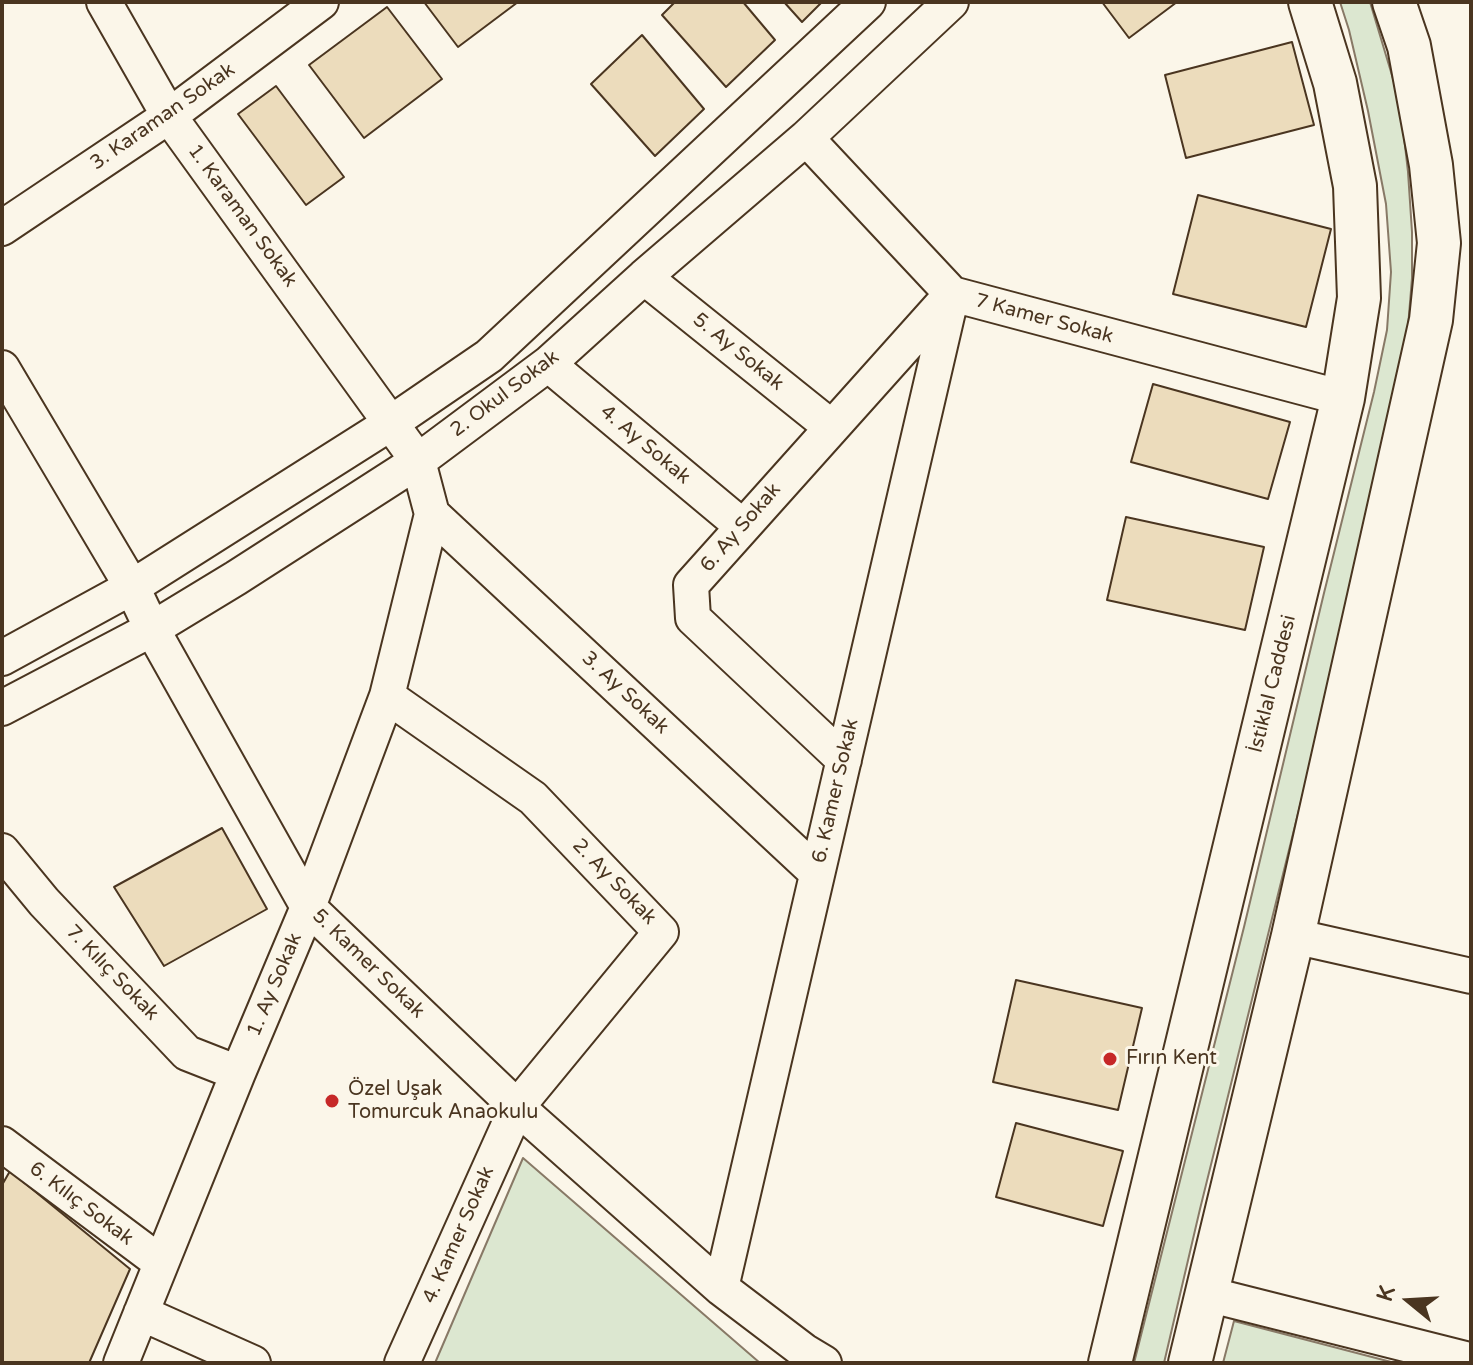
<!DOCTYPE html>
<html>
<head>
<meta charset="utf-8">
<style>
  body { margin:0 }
  #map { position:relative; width:1473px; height:1365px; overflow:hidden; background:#fbf6e9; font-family:"Varela Round",sans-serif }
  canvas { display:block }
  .frame { position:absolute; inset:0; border:4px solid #4a3520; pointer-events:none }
  .north { position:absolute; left:1369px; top:1261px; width:80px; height:80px; -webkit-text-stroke:6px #fbf6e9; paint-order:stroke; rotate:288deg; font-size:22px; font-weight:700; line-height:32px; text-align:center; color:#4a3520 }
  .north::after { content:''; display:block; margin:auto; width:28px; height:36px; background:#4a3520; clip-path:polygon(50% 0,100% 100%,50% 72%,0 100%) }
</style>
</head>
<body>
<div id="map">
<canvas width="1473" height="1365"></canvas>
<div class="frame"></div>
<div class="north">K</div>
</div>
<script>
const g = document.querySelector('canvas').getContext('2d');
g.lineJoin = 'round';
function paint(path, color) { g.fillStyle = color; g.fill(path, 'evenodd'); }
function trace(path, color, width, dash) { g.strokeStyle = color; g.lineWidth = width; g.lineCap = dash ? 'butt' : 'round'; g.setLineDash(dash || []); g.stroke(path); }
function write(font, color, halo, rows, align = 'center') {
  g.font = font + ' "Varela Round",sans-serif'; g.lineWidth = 6; g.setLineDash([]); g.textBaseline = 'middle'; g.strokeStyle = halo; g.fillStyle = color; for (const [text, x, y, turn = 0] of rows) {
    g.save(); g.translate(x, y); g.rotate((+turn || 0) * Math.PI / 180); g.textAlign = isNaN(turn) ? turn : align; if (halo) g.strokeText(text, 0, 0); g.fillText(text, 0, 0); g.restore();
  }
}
const green = new Path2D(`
  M1340,2H1370L1400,102L1408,172L1412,232V278L1408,327L1399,390L1349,608L1200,1209L1164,1363H1134L1244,927L1324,593L1374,392L1387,330L1391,272L1386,204L1368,111L1349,30Z
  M523,1158L760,1363H435Z
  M1234,1321L1395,1363H1223Z`);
paint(green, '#dce7d0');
trace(green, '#887966', 2);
const building = new Path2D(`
  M424,2H518L458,47Z
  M675,2H743L775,40L726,87L662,15Z
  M784,2H822L802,22Z
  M1102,2H1177L1129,38Z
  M387,7L442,79L364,138L309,65Z
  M642,35L704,109L655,156L591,84Z
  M1292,42L1314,125L1186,158L1165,75Z
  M276,86L344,177L306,205L238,114Z
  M1198,195L1331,229L1306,327L1173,294Z
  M1153,384L1290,422L1268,499L1131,462Z
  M1126,517L1264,547L1245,630L1107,600Z
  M222,828L267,909L164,966L114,887Z
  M1016,980L1142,1008L1118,1110L993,1082Z
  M1016,1123L1123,1151L1103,1226L996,1197Z
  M10,1171L130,1269L89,1363H2V1185Z`);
paint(building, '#ecdcbc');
trace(building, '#4a3520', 2);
const minor = new Path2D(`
  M104,2L169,116L418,461L432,514L387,696L308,907L238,1073L121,1363
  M806,138L952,294L1343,398
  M2,228L169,116L321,2
  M644,277L831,427
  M548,364L742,526
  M2,368L132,587L152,629L308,907L517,1107L721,1288L804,1351L824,1363
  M432,514L817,873
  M2,658L132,587L391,423L489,356L868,2
  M387,696L533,798L661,932L517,1107L402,1363
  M2,708L152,629L236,578L418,461L548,364L644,277L806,138L951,2
  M844,760L693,618L691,585L949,297
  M2,851L44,902L187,1053L238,1073
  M1293,936L1471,976
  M2,1144L161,1263
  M721,1288L952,294
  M1207,1294L1465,1359L1470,1363
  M141,1313L253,1363`);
const major = new Path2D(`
  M1110,1363L1343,398L1359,298L1355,186L1335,83L1310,2
  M1190,1363L1293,936L1431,320L1439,243L1431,165L1409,46L1394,2`);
trace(minor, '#4a3520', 38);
trace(major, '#4a3520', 46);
trace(minor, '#fbf6e9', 34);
trace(major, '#fbf6e9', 42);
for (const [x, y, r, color] of [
  [1110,1059,8,"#c62828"],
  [332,1101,8,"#c62828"]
]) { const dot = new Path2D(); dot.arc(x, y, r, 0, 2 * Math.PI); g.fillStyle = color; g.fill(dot); trace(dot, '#fbf6e9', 3); }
write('20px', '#4a3520', '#fbf6e9', [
  ["3. Karaman Sokak",163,117,-35],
  ["1. Karaman Sokak",242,216,54],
  ["7 Kamer Sokak",1044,319,15],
  ["5. Ay Sokak",738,352,39],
  ["2. Okul Sokak",505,394,-37],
  ["4. Ay Sokak",645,445,40],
  ["6. Ay Sokak",741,528,-49],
  ["İstiklal Caddesi",1273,684,-76],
  ["3. Ay Sokak",625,693,43],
  ["6. Kamer Sokak",836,791,-77],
  ["2. Ay Sokak",614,882,46],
  ["5. Kamer Sokak",368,964,44],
  ["7. Kılıç Sokak",112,973,46],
  ["1. Ay Sokak",275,985,-67],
  ["6. Kılıç Sokak",81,1204,37],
  ["4. Kamer Sokak",459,1235,-66]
]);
write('20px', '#4a3520', '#fbf6e9', [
  ["Fırın Kent",1126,1059],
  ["Özel Uşak",348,1090],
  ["Tomurcuk Anaokulu",348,1113]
], 'left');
</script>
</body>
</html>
